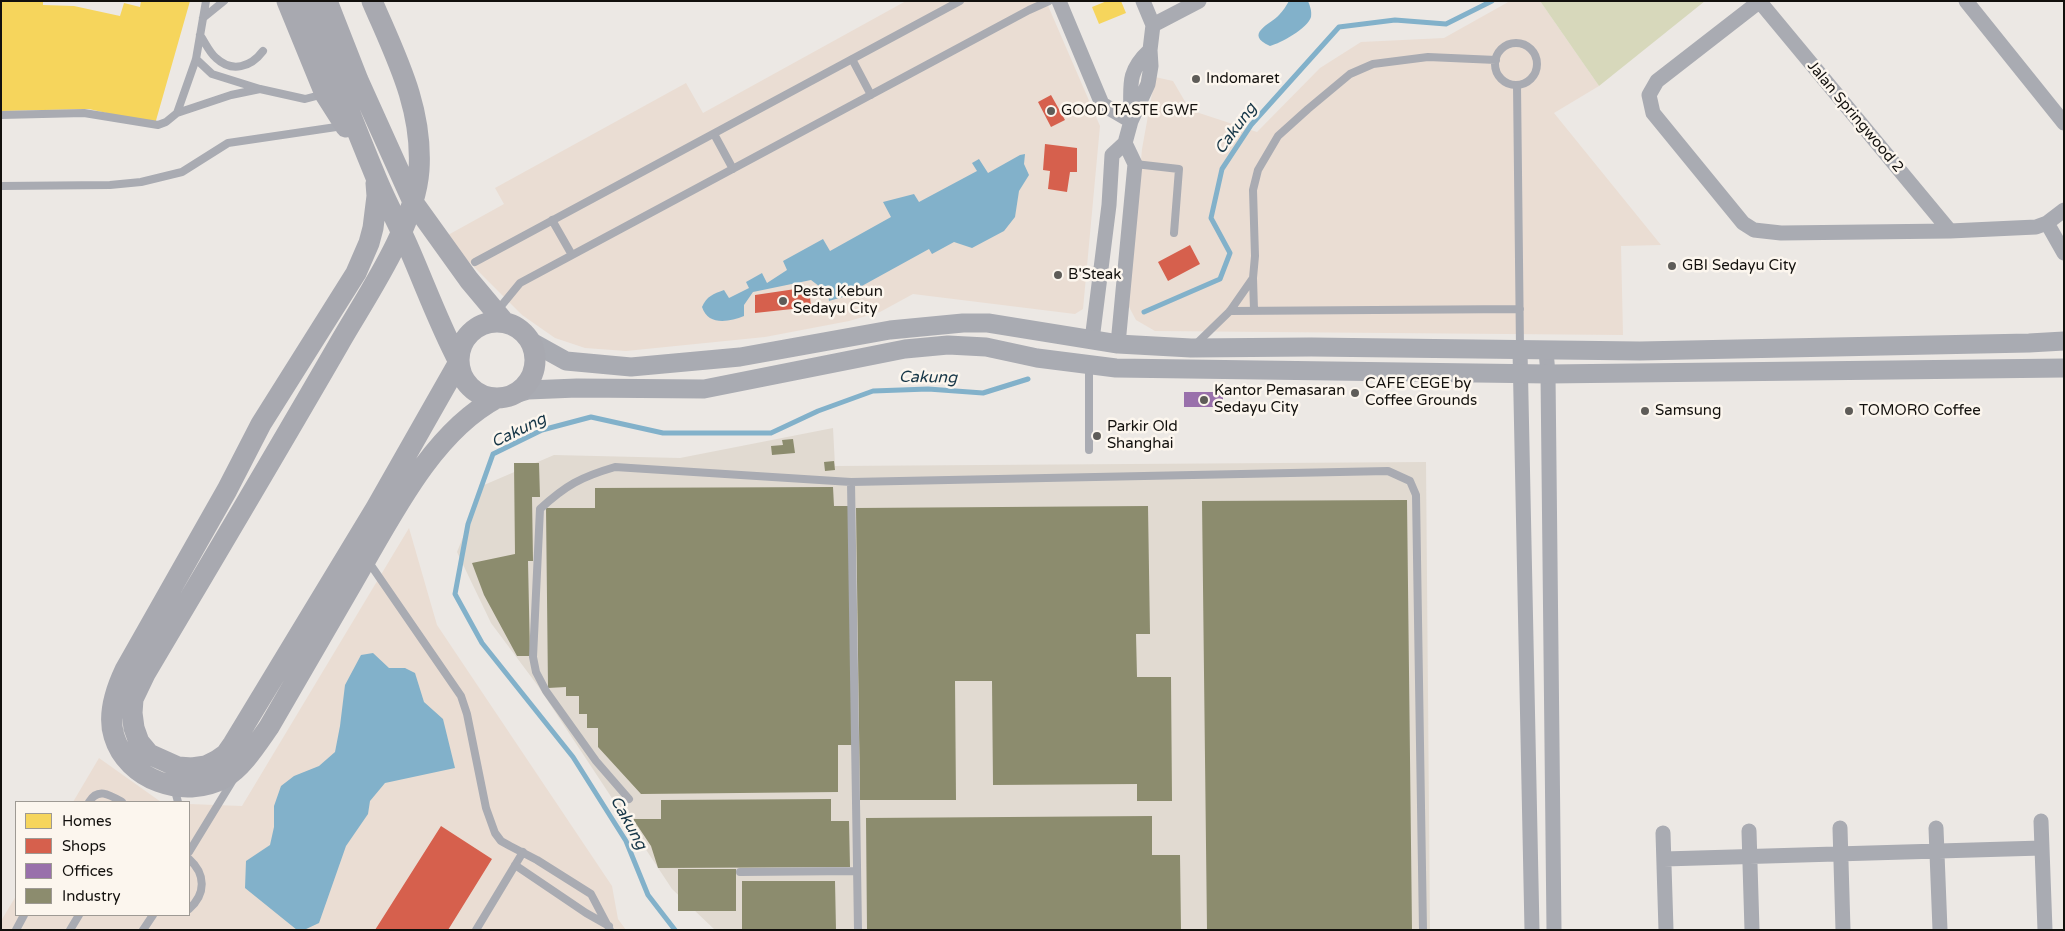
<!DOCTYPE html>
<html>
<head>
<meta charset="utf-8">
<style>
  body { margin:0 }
  #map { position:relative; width:2065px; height:931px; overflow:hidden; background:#ece8e4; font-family:"Varela Round",sans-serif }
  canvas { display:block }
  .frame { position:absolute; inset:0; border:2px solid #12100d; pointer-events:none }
  .legend { position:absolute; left:15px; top:801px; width:175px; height:115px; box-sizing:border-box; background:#fcf6ee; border:1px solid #9e9a94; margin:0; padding:6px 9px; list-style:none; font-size:15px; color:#12100d }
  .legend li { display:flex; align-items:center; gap:10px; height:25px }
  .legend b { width:25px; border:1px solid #9e9a94 }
</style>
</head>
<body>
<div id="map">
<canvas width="2065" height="931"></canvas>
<div class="frame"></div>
<ul class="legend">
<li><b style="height:14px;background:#f6d55c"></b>Homes</li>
<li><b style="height:14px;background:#d6604d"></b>Shops</li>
<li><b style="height:14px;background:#9970ab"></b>Offices</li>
<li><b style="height:14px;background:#8c8c6e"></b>Industry</li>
</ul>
</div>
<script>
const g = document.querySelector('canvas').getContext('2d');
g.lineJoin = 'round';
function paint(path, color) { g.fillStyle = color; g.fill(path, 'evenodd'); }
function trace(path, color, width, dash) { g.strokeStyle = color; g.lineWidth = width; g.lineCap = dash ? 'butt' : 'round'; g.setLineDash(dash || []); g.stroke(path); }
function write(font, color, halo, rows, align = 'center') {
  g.font = font + ' "Varela Round",sans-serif'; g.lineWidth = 5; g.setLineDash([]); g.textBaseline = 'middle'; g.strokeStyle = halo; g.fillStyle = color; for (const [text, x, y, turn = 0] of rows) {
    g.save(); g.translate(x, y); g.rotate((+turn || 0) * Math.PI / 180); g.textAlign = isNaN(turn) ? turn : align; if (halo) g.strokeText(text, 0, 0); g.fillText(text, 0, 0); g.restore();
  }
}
paint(new Path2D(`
  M906,1H1046L1100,126L1083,309L1075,314L913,294L880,312L849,321L765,337L626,351L585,348L555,338L522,315L464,257L448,235L504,204L495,188L686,83L703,113Z
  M1510,1H1540L1599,86L1554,113L1661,245L1621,246L1623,335L1155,331L1136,320L1128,305L1142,149L1155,77L1173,81L1190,110L1257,132L1320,68L1361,42L1444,38Z
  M409,528L437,625L612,886L618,919L626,930H1V921L16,896V915H189V804L242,806Z
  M99,758L161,802H73Z`), '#eaddd3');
paint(new Path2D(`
  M833,428L835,466L1426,462L1430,930H715L672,889L538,686L491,623L457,552L484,485L554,455L680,458Z`), '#e1dad1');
paint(new Path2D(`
  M1540,1H1705L1599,86Z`), '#d7d8bb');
paint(new Path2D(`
  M1289,1H1308C1310,6 1312,11 1311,17C1308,28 1281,43 1270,46C1243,34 1271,24 1279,15C1283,11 1286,6 1289,1Z
  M1025,154L1024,164L1029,175L1019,191L1015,217L1004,231L972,248L954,242L932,254L929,249L860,287V292L829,301L828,293L811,280L753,292L744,305V316C729,322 708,326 702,307C707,296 713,294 724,290L729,298L749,288L746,282L762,273L767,283L787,270L783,261L823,239L830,251L891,217L883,202L914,194L919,202L977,171L972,163L979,159L988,173L1020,155Z
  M373,653L389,668H405L415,673L424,702L443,719L455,768L385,783L370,801L368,814L346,846L319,923L304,930H297L245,888L246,861L270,845L274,827V806L281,786L294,776L319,766L335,752L340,726L345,685L361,655Z`), '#82b1ca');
paint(new Path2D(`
  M1,1H43V5L74,6L120,16L124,3L140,7L141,1H190L155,124L89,109L1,111Z
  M1107,1H1121L1126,13L1099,24L1092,7Z`), '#f6d55c');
paint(new Path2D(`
  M1051,95L1065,120L1051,127L1038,102Z
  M1045,144L1077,148V172H1070L1067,192L1048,189L1050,171L1043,170Z
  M1190,245L1200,264L1168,281L1158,262Z
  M809,287L811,307L755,313V295Z
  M441,826L492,859L448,930H375Z`), '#d6604d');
paint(new Path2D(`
  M1184,392H1223V407H1184Z`), '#9970ab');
paint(new Path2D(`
  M793,439L795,453L772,455L771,446L783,445L782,440Z
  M834,461L835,470L825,471L824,462Z
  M514,463H539L540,497H532L533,561H528L530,656H517L484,595L472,563L515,554Z
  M833,487L834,506H850L853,745H838V792L641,794L598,747V728H587V714H579V696H566V687L548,688L546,508H595V488Z
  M1407,500L1412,930H1207L1202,501Z
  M1148,506L1150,634H1136L1137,677H1171L1172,801H1137V784L993,785L992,681H955L956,800H860L856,508Z
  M831,799V821H849L850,867L658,868L651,846L633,819H661V800Z
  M1152,816V855H1180L1181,930H867L866,818Z
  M678,869H736V911H678Z
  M742,881H835L836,930H742Z`), '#8c8c6e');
trace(new Path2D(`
  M1144,312L1220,279L1230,253L1211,218L1222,169L1251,125L1339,27L1395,20L1446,24L1492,1
  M675,930L648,895L626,841L573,757L482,643L455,594L468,524L493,454L542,430L591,417L663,433H771L818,411L873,391L928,389L983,393L1028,379`), '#82b1ca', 5);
trace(new Path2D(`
  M203,18L224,1
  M200,35C205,42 209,52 216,58C232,73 251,67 263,51
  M1495 64a21 21 0 1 1 42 0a21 21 0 1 1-42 0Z
  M196,59L212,74L260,89L305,99L324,94
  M852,59L871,95
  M1517,85L1520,348
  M177,113L196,59L206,1
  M1,115L84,113L158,125L166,122L177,113L231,95L260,89
  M714,134L733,169
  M1135,164L1179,169L1174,233
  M1,186L110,185L141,182L182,172L228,143L343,126
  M552,220L572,255
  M475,262L960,1
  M1253,278L1254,310
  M497,311L520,283L1029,10L1049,1
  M1230,311L1520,309
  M1195,345L1230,311L1253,278L1255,256L1253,190L1258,170L1278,136L1308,109L1350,74L1373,64L1428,57L1496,60
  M1089,365V450
  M851,482L858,930
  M368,561L461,696L467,714L486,808L495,833L501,841L510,846L537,860L591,894L610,930
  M174,787L178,802
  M629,799L596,761L546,691L536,672L533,657L540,509C566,485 581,477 615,467L851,482L1388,471L1410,481L1416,495L1423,930
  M89,802C98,787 110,795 122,802
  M189,852L233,780
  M189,859C206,874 206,894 189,909
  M515,865L586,913L609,926
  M740,872L857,871
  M16,930L24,915
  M70,930L79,915
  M143,930L153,915
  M476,930L523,852`), '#a9abb2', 8);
trace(new Path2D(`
  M1059,1L1102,104L1131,121
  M1760,1L1657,81L1649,95L1653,113L1743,223L1754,230L1781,233L1950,231L2036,227L2047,223L2064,210
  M1966,1L2064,123
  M1760,2L1950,231
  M1153,25L1199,1
  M1131,117C1131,86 1126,72 1150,50
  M2047,223L2064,253
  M1092,340L1109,205L1112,155L1125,143L1131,121L1148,84L1151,66L1150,50L1153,25L1143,1
  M1118,344L1135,164L1125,143
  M1520,350L1532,930
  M1546,351L1548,374L1554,930
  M2041,821L2045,930
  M1840,828L1843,930
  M1936,828L1940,930
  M1749,831L1752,930
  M1663,833L1666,930
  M1664,859L2042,848`), '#a9abb2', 15);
trace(new Path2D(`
  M530,341L566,361L631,367L740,357L890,330L963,323H988L1118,344L1191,348L1311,347L1640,351L2029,343L2064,341
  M515,394L528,390L577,388L704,389L905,349L948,345L986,347L1037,358L1116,368L1548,374L2064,368`), '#a9abb2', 19);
trace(new Path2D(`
  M287,1L325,94L346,127
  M305,1C329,59 351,117 375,175C385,200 399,225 410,251C426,288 440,326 459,362L376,508L233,744L226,754L216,761L206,766L192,768L178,767L149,754L139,742L134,728L132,713L133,699L145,674C210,564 275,455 339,344C367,295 415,227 419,170C423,108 396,57 372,1
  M327,1L358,80L413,202L469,280L505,323
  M376,183L377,196L373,228L369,243L356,273L261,424L227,490L125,670C116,689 107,714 114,736C127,780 184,800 224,778C242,768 257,744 269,727C297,679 325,630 353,582C390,519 431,433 497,398
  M459 360a38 38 0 1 1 76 0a38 38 0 1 1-76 0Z`), '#a8a9b0', 21);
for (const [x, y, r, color] of [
  [1196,79,5,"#5e5c58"],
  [1051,111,5,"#5e5c58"],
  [1672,266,5,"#5e5c58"],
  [1058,275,5,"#5e5c58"],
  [783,301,5,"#5e5c58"],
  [1355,393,5,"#5e5c58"],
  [1204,400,5,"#5e5c58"],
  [1645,411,5,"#5e5c58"],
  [1849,411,5,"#5e5c58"],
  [1097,436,5,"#5e5c58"]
]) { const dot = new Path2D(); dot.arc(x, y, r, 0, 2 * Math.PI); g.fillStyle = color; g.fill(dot); trace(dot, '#fcf6ee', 2); }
write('15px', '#12100d', '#fcf6ee', [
  ["Indomaret",1206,79],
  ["GOOD TASTE GWF",1061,111],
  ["GBI Sedayu City",1682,266],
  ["B'Steak",1068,275],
  ["Pesta Kebun",793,292],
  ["Sedayu City",793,309],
  ["CAFE CEGE by",1365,384],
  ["Coffee Grounds",1365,401],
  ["Kantor Pemasaran",1214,391],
  ["Sedayu City",1214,408],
  ["Samsung",1655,411],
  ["TOMORO Coffee",1859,411],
  ["Parkir Old",1107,427],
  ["Shanghai",1107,444]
], 'left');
write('15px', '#12100d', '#fcf6ee', [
  ["Jalan Springwood 2",1855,117,50]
]);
write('italic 16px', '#163647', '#fcf6ee', [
  ["Cakung",1236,129,-54],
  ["Cakung",928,378,1],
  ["Cakung",519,431,-26],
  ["Cakung",628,823,61]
]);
</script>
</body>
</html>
